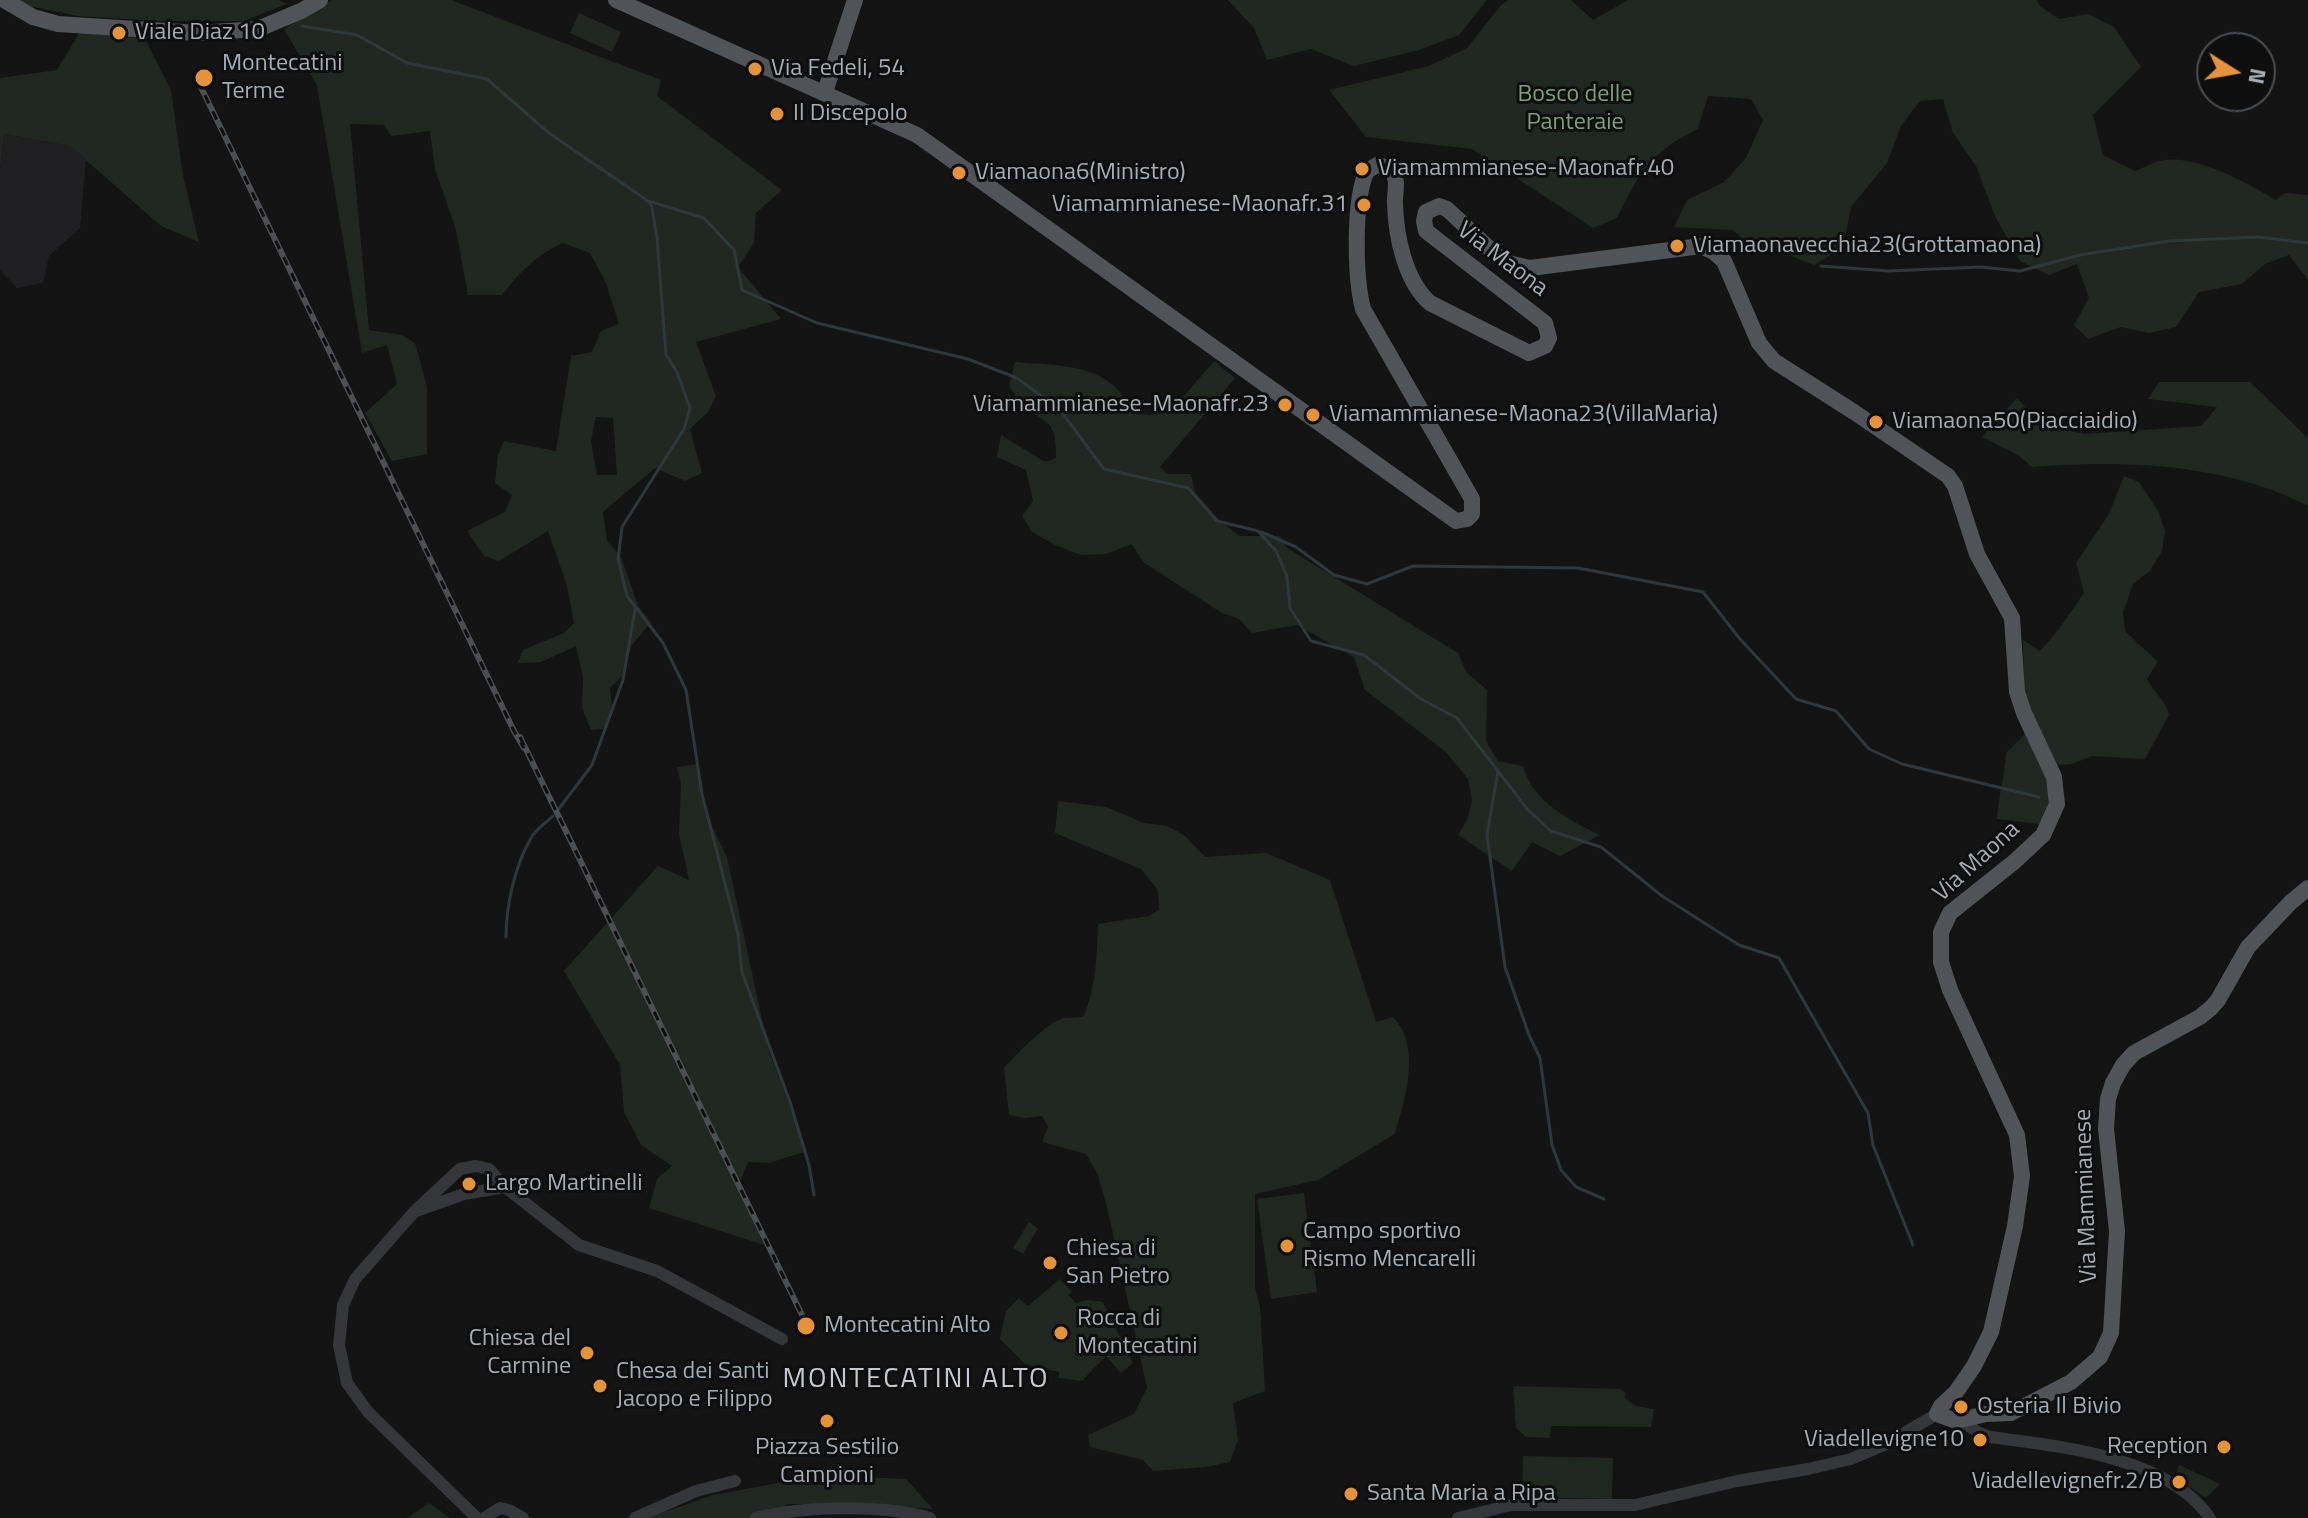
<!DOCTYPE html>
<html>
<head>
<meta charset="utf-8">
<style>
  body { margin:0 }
  #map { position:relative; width:2308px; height:1518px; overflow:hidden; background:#131314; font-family:"Titillium Web",sans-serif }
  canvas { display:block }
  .north { position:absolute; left:2196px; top:32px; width:80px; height:80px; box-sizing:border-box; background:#0e0e0f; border:2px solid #4a4d51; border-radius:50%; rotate:101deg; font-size:22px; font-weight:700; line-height:32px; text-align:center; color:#a5acb4 }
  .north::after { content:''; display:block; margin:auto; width:28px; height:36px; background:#e5933a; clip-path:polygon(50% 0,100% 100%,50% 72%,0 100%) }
</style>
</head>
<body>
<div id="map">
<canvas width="2308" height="1518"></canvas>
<div class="north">N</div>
</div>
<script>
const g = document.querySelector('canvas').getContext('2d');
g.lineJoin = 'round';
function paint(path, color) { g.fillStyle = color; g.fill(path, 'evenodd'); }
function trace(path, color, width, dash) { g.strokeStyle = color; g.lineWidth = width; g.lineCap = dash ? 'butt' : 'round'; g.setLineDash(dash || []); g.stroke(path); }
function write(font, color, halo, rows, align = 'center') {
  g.font = font + ' "Titillium Web",sans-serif'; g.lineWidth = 6; g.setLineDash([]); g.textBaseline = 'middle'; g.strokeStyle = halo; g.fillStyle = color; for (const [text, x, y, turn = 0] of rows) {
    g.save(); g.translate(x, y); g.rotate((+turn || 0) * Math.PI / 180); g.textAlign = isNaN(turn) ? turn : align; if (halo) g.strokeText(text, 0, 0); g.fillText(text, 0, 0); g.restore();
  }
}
paint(new Path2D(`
  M4,134L70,146L86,160L80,228L49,256L43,283L17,288L0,270V171Z`), '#1f1f21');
paint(new Path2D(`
  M19,0H279L287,4L244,21H157L78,16L25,5Z
  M332,0H451L661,80L657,96L782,190L756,213L754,243L738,267L781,319L696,342L716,396L708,412L690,429L702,473L685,481L655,468L603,512L607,541L621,557L638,606L651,622L632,645L622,676L610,688L612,710L607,729L591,730L582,708L583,677L576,646L541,662L518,663L523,650L564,633L574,623L567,586L548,531L499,561L484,556L467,531L505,512L512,495L495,483L498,455L504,441L556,451L571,356L592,352L601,331L619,324L606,283L590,253L563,243C537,254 520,272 502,295H468L456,230L435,169L430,131L391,136L384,125L350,124L369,330L402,335L415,343L427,387V454L392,461L365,413L397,384L387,345L362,353L317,85L284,29ZM596,417L613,418L617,475H597L591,441Z
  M1228,0H1487L1459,35L1419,50L1354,66L1311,49L1267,60L1254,28Z
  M1509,0H1571L1593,20L1628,0H2037L2040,6L2059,19L2088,14L2114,27L2141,67L2093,115L2103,155L2135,171C2143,168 2151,163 2159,161C2194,152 2247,183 2276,200L2285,193L2308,195V280L2289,255L2265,264L2242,284L2199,292L2176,327L2149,333L2121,327L2088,339L2074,325L2089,298L2077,264L2049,275L2020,261L1995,216L1976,166L1953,133L1943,99L1920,101L1901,126L1887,163L1851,207L1843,248L1814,265L1781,252L1752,247L1733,230L1674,227L1687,200L1724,182L1746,158L1763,120L1751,99L1708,96L1698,129C1650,152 1640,172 1617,218L1593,228L1472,149L1366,137L1329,90L1429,66L1467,48L1502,4Z
  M579,13L621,32L612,52L570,33Z
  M81,30L144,37L171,90L183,176L199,242L161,226L70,146L4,134L0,171V78L57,70Z
  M1214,361L1235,378L1160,467L1167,474H1191L1195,492L1221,522L1240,536H1280L1287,548L1458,653L1466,672L1487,690L1486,741L1498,761L1523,766C1533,802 1569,820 1600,835L1560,856L1532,842L1512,871L1458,835L1467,820L1472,801L1468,779L1446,752L1365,690L1354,657L1297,625L1252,633L1239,619L1222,613L1143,562L1132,544L1106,554L1081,555L1055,545L1032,532L1022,516L1033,501L1026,470L997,457L1001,435L1045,462L1056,458C1057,416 1045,426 1020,402C1016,398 1013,391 1009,386L1015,362C1048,365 1095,363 1119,391C1124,397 1128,406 1132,413L1150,415L1185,395Z
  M2159,382H2250L2308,438V506C2224,463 2124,460 2032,467L2018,455L1982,437L2017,398L2042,425L2084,434L2201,426L2217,407L2148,399Z
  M2124,476L2139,482L2158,511L2165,531L2162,551L2150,571L2133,584L2123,613L2125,631L2158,662L2147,679C2154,693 2166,700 2169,715L2145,759L2092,756L2072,764L2057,765L2050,807L2040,824L1997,819C1998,797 2005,776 2006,753L2024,735L2023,640L2040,651L2059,629L2084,593L2076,563L2109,514Z
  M699,764L705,812L727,857L769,1052L807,1151L769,1163L748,1162L738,1187L764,1245L649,1208L657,1179L672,1166L641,1145L624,1112L620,1065L564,971L658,866L689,880L679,834L681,783L677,767Z
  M1058,801L1106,807L1144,823L1167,826L1184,835L1205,857L1266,853L1330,880L1376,1022L1393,1017C1422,1047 1405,1099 1395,1134L1318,1180L1255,1194V1288L1260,1307L1265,1391L1233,1403L1238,1440L1230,1462L1206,1467L1153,1471L1143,1460L1090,1447L1088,1435L1134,1414L1147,1388L1108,1211L1098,1175L1086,1154L1042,1142L1048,1127L1042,1116L1025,1118L1009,1115L1004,1068C1015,1055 1049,1021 1064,1018C1072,1017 1076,1019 1084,1016C1096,985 1097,957 1098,924L1149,916L1159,910L1158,890L1141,869L1055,833Z
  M1304,1193L1317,1292L1271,1299L1257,1199Z
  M1029,1222L1038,1228L1023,1254L1013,1248Z
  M1060,1279L1072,1292L1068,1295L1076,1303L1087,1300L1103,1302L1133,1363L1121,1373L1106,1356L1082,1381L1059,1378V1372L1025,1364L1000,1339L1006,1311L1019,1298L1028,1306Z
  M1513,1386L1621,1389L1626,1393L1625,1398L1636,1406L1654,1409L1651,1427L1551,1426L1550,1438L1526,1437L1516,1428Z
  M1523,1456L1613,1458L1612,1499L1522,1497Z
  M2179,1465L2220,1484L2206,1498L2175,1477Z
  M822,1475L906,1479L933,1509L845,1504H786L785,1518H648L713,1495Z
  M429,1503L450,1518H407Z`), '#1f2720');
trace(new Path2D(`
  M302,26L357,35L407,63L487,79L549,133L648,201L704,218L734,250L742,290L817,323L968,359L1017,378L1060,410L1104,469L1188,488L1217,521L1258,531L1276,551L1287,576L1290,608L1311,641L1364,655L1421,699L1457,718L1528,810L1551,831L1601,847L1662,896L1739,945L1779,958L1868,1113L1873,1145L1913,1245
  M648,201L652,207L657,238L666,355L677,372L690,408L684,429L622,527L618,559L627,596L663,643L686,690L702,794L738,934L742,972L791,1105L809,1165L814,1195
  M1821,266L1889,271L1981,267L2020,271L2080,255L2169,241L2258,237L2308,243
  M1261,532L1296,547L1334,575L1367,584L1413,566L1578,568L1703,592L1740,639L1796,699L1836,711L1869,749L1902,764L2039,797
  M1498,771L1487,835L1505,967L1529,1035L1540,1058L1552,1145L1561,1170L1576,1187L1604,1199
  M558,810L592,765L623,680L635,609
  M506,937C506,906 515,865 531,838C536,829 546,823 553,816`), '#2d373c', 3);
trace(new Path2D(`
  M416,1211L464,1194L505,1187
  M1962,1421L1979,1433L1990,1437C2057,1446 2168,1456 2210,1518
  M477,1518L368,1412L347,1383L339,1345L343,1305L355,1279L414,1212L460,1169L476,1166L489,1169L505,1187L579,1245L657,1271L782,1339
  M484,1518L500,1508L509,1510L523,1518
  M635,1518L696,1491L735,1481
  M756,1518C804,1506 882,1504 930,1518
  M1458,1518L1511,1505H1635L1737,1481L1808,1469L1851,1459L1884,1445L1937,1414`), '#343639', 12);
trace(new Path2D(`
  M4,0L33,17L58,24L198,33L258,29L301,11L320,0
  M616,0L917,135L1456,521L1467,519L1472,514V499L1363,309C1355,278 1353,199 1367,171L1377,165C1383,166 1390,167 1393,173C1399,182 1394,195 1395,204C1396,237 1405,281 1430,303L1529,353L1545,346L1549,338L1545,323L1426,231L1424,221L1426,212L1439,206L1447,209L1504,262L1530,268L1701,246L1714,252L1724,261L1759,343L1774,361L1854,412L1948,476L1955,486L1977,554L2012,618L2017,692L2024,713L2054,777L2057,804L2043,835L2014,862L1950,913L1941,932V962L1950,990L2017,1135L2022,1176L2015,1226L1991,1332L1974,1366L1956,1392L1941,1406L1937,1414L1956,1421L1986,1414L2011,1413L2071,1382L2100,1357L2111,1333L2117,1231L2106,1129L2108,1099L2113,1083L2123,1065L2134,1053L2200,1017L2211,1008L2218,1000L2248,947L2291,902L2308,888
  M825,92L855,0`), '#505358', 16);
const rail = new Path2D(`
  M197,79L514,731L524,748
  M520,737L805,1321`);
trace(rail, '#4b4e52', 6);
trace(rail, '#0e0e0f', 3, [9]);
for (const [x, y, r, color] of [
  [119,33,8,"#e5933a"],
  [755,69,8,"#e5933a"],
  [204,78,10,"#e5933a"],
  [777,114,8,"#e5933a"],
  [1362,169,8,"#e5933a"],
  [959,173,8,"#e5933a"],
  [1364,205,8,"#e5933a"],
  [1677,246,8,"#e5933a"],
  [1285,405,8,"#e5933a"],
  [1313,415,8,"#e5933a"],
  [1876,422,8,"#e5933a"],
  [469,1184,8,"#e5933a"],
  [1287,1246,8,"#e5933a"],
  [1050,1263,8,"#e5933a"],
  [806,1326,10,"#e5933a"],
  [1061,1333,8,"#e5933a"],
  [587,1353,8,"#e5933a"],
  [600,1386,8,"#e5933a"],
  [1961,1407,8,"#e5933a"],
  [827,1421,8,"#e5933a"],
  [1980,1440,8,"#e5933a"],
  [2224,1447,8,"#e5933a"],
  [2179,1482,8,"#e5933a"],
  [1351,1494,8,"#e5933a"]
]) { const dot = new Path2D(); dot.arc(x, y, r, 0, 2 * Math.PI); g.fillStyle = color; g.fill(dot); trace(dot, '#0e0e0f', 3); }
write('24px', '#a5acb4', '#0e0e0f', [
  ["Viale Diaz 10",135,33],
  ["Montecatini",222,64],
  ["Terme",222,92],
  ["Via Fedeli, 54",771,69],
  ["Il Discepolo",793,114],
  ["Viamammianese-Maonafr.40",1378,169],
  ["Viamaona6(Ministro)",975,173],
  ["Viamammianese-Maonafr.31",1348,205,"right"],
  ["Viamaonavecchia23(Grottamaona)",1693,246],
  ["Viamammianese-Maonafr.23",1269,405,"right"],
  ["Viamammianese-Maona23(VillaMaria)",1329,415],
  ["Viamaona50(Piacciaidio)",1892,422],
  ["Largo Martinelli",485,1184],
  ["Campo sportivo",1303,1232],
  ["Rismo Mencarelli",1303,1260],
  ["Chiesa di",1066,1249],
  ["San Pietro",1066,1277],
  ["Rocca di",1077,1319],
  ["Montecatini",1077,1347],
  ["Montecatini Alto",824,1326],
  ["Chiesa del",571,1339,"right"],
  ["Carmine",571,1367,"right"],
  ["Chesa dei Santi",616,1372],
  ["Jacopo e Filippo",616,1400],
  ["Osteria Il Bivio",1977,1407],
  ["Viadellevigne10",1964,1440,"right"],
  ["Reception",2208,1447,"right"],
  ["Piazza Sestilio",827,1448,"center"],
  ["Campioni",827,1476,"center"],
  ["Viadellevignefr.2/B",2163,1482,"right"],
  ["Santa Maria a Ripa",1367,1494]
], 'left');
write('24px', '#809e7e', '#0e0e0f', [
  ["Bosco delle",1575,95],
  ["Panteraie",1575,123]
]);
write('24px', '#a5acb4', '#0e0e0f', [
  ["Via Maona",1502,260,37],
  ["Via Maona",1977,862,-42],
  ["Via Mammianese",2087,1196,-92]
]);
g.letterSpacing = '2px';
write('28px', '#c6cad0', '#0e0e0f', [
  ["MONTECATINI ALTO",916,1380]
]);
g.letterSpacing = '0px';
</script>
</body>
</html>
